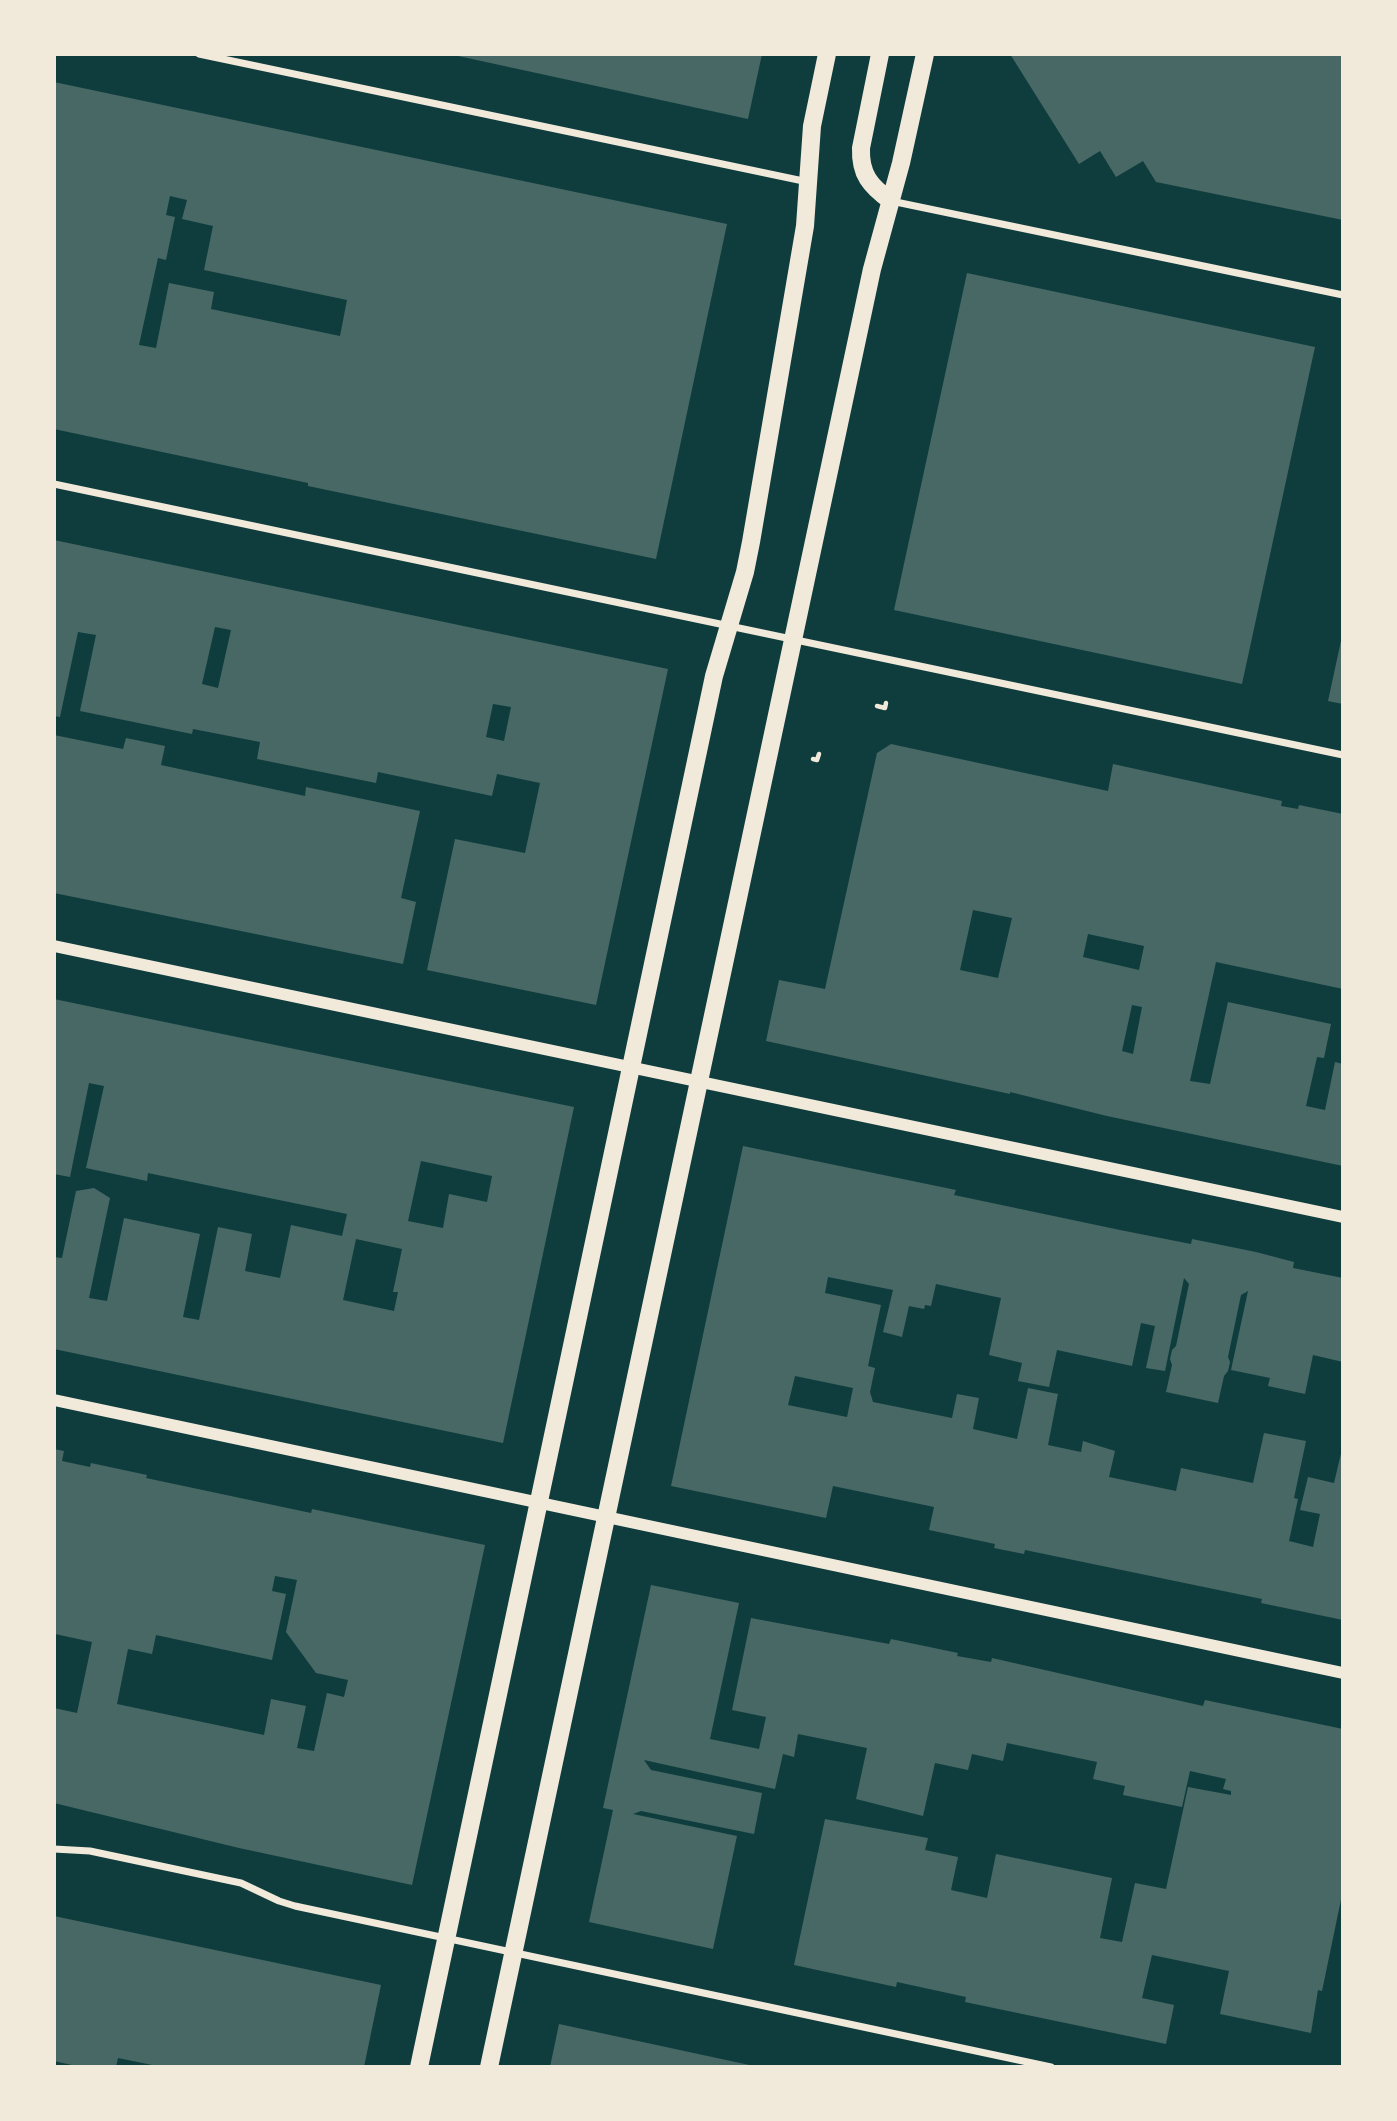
<!DOCTYPE html>
<html>
<head>
<meta charset="utf-8">
<style>
  body { margin:0 }
  #map { position:relative; width:1397px; height:2121px; overflow:hidden; background:#0f3d3e; font-family:Roboto,sans-serif }
  canvas { display:block }
  .frame { position:absolute; inset:0; border:56px solid #f1e9da; pointer-events:none }
</style>
</head>
<body>
<div id="map">
<canvas width="1397" height="2121"></canvas>
<div class="frame"></div>
</div>
<script>
const g = document.querySelector('canvas').getContext('2d');
g.lineJoin = 'round';
function paint(path, color) { g.fillStyle = color; g.fill(path, 'evenodd'); }
function trace(path, color, width, dash) { g.strokeStyle = color; g.lineWidth = width; g.lineCap = dash ? 'butt' : 'round'; g.setLineDash(dash || []); g.stroke(path); }
paint(new Path2D(`
  M449,54H762L748,119Z
  M1010,54H1343V220L1156,182L1143,161L1116,177L1100,151L1079,164Z
  M54,82L727,224L656,559L308,486V483L54,429ZM170,196L187,200L182,219L213,226L204,270L347,300L340,336L211,309L214,292L169,283L156,348L139,345L158,258L166,260L175,217L166,215Z
  M967,273L1315,347L1242,684L894,610Z
  M54,540L668,669L596,1005L427,970L455,839L525,853L540,783L497,774L492,796L378,772L376,783L257,759L260,742L193,729L192,734L80,711L96,635L78,632L60,717L54,716ZM215,627L231,630L218,688L202,684ZM493,704L511,707L504,741L486,737Z
  M1342,636L1343,637V704L1328,701Z
  M54,735L123,749L126,738L165,746L161,765L305,796L306,787L420,811L401,898L416,902L403,964L54,893Z
  M891,744L1108,791L1113,764L1282,801L1281,806L1298,809L1299,805L1343,814V989L1216,962L1190,1081L1210,1084L1228,1002L1331,1024L1324,1058L1317,1057L1306,1106L1325,1110L1335,1062L1343,1064V1166L1107,1116L1010,1092V1094L766,1041L779,980L825,989L877,753ZM973,910L1012,918L998,978L960,970ZM1088,934L1144,946L1139,970L1083,957ZM1132,1005L1142,1007L1133,1054L1122,1051Z
  M54,999L574,1107L503,1443L54,1349V1257L62,1258L76,1191L94,1188L110,1198L89,1298L107,1301L124,1218L200,1234L183,1317L199,1320L218,1227L252,1234L245,1271L280,1278L291,1225L342,1236L347,1214L148,1173L147,1181L86,1168L104,1086L89,1083L70,1177L54,1174ZM421,1161L492,1176L487,1202L449,1194L443,1228L408,1221ZM356,1239L402,1249L393,1292H398L394,1311L343,1300Z
  M743,1146L956,1190L954,1195L1120,1230L1191,1244L1192,1239L1256,1252L1294,1262L1293,1268L1343,1278V1362L1313,1355L1305,1394L1268,1386L1270,1378L1231,1370L1248,1291L1241,1295L1228,1357L1230,1362L1228,1371L1224,1376L1218,1403L1166,1392L1172,1365L1170,1359L1172,1350L1176,1346L1189,1284L1184,1278L1165,1371L1146,1368L1155,1326L1141,1323L1132,1366L1057,1350L1049,1387L1018,1381L1022,1363L989,1355L1001,1298L936,1284L931,1306L925,1305L924,1309L909,1306L902,1337L883,1332L893,1290L828,1277L825,1293L881,1305L868,1366L875,1368L870,1392L873,1402L952,1418L957,1394L979,1398L973,1429L1017,1439L1028,1388L1058,1394L1048,1445L1081,1452L1083,1441L1115,1451L1109,1477L1176,1491L1181,1468L1253,1483L1264,1433L1306,1441L1294,1498L1298,1499L1289,1541L1313,1547L1320,1514L1300,1510L1308,1477L1334,1483L1343,1445V1620L1261,1603L1262,1599L1025,1550L1024,1554L994,1548L995,1544L929,1530L934,1507L833,1486L826,1518L671,1486ZM795,1376L853,1388L847,1417L788,1405Z
  M54,1449L64,1451L62,1461L90,1467L91,1463L147,1475L146,1478L311,1513L312,1509L485,1545L412,1885L239,1848L54,1803V1708L77,1713L92,1642L55,1634ZM275,1576L297,1580L286,1632L316,1673L348,1680L344,1697L327,1693L314,1751L297,1748L306,1706L271,1699L264,1735L117,1704L128,1649L152,1654L156,1635L272,1660L286,1594L272,1591Z
  M651,1585L739,1603L710,1739L759,1749L766,1717L732,1710L751,1618L889,1644L891,1639L958,1653L957,1656L991,1662L992,1658L1203,1706L1205,1700L1343,1729V1890L1322,1991L1318,1990L1311,2033L1220,2014L1229,1971L1152,1955L1142,1998L1174,2005L1166,2044L965,2002L966,1997L897,1982L896,1987L794,1965L825,1819L928,1838L925,1850L958,1857L951,1890L987,1898L996,1854L1112,1878L1100,1938L1122,1942L1135,1883L1166,1889L1188,1787L1231,1795V1791L1223,1789L1226,1779L1190,1771L1182,1807L1123,1795L1125,1786L1093,1779L1097,1762L1007,1743L1003,1761L972,1754L968,1770L935,1763L923,1816L856,1799L867,1748L798,1734L794,1757L783,1754L775,1789L644,1760L651,1770L762,1793L754,1834L641,1811L633,1814L737,1836L713,1949L589,1922L613,1810L603,1808Z
  M54,1916L381,1985L364,2067H162L118,2058L116,2067H81L54,2061Z
  M559,2024L754,2066V2067H550Z`), '#486865');
trace(new Path2D(`
  M877,706L885,708L886,703
  M813,759L817,760L819,754`), '#f1e9da', 4.5);
trace(new Path2D(`
  M199,54L808,182
  M891,201L1343,295
  M54,484L1343,755
  M54,1849L90,1851L241,1883L279,1901L295,1906L1051,2067`), '#f1e9da', 7);
trace(new Path2D(`
  M54,946L1343,1217
  M54,1400L1343,1673`), '#f1e9da', 12);
trace(new Path2D(`
  M880,54L861,148C860,174 870,186 891,201
  M419,2067L714,676L745,572L751,542L805,226L812,126L827,54
  M489,2067L872,269L901,163L925,54`), '#f1e9da', 18);
</script>
</body>
</html>
